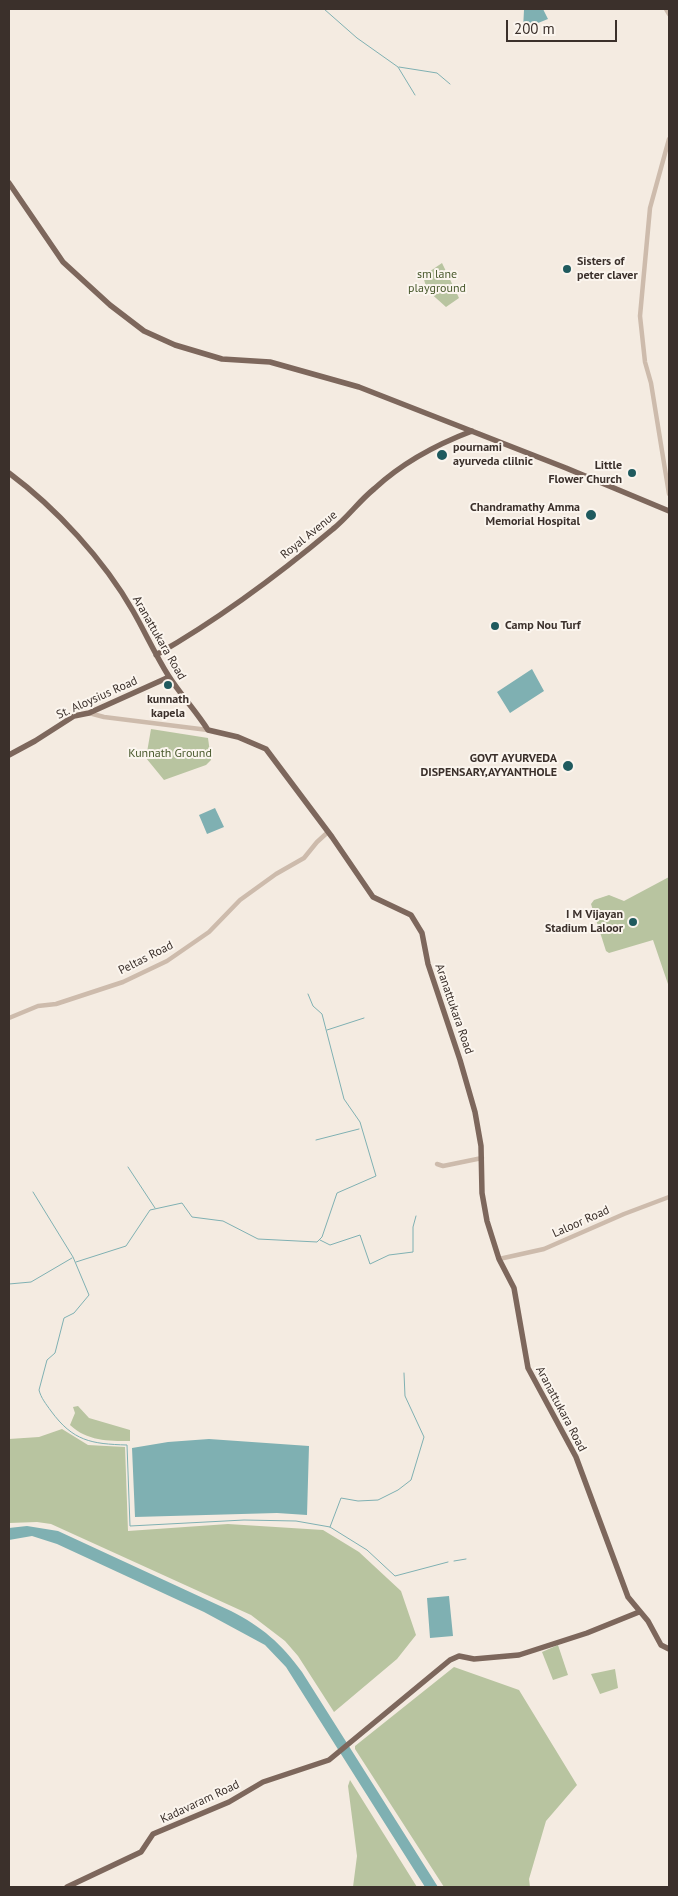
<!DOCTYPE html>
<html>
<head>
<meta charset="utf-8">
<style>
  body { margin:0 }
  #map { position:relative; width:678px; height:1896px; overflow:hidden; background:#f4ebe1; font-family:"PT Sans",sans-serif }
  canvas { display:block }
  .frame { position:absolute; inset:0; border:10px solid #3b302b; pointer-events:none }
  .scale { position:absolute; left:506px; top:20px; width:111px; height:22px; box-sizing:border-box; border:2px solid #3b302b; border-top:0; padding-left:6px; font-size:15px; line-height:18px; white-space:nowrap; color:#3b302b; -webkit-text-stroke:4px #fbf5ee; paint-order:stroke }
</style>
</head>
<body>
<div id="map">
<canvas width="678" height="1896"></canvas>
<div class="frame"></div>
<div class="scale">200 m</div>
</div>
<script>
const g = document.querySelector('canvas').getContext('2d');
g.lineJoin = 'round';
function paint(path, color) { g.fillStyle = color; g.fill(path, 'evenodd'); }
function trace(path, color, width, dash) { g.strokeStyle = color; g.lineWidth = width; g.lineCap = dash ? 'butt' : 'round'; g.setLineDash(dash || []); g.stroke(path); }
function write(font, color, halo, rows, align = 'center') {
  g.font = font + ' "PT Sans",sans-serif'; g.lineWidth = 4; g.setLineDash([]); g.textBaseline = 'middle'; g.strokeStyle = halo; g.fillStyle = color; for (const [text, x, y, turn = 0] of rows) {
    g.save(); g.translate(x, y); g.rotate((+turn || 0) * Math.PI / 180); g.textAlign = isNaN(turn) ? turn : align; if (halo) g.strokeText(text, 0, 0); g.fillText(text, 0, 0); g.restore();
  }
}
paint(new Path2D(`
  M442,263L459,298L446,307L427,290L423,276Z
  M151,729L208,738L211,760L206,765L164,780L146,758Z
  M669,877V987L653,940L609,953L606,951L591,904L594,900L609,895L624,901Z
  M78,1406L89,1418L130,1430V1441C108,1441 87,1441 70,1425L75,1413L73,1407Z
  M62,1429L88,1445L125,1447L128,1531L228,1524L323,1530L359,1552L401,1591L416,1635L397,1659L334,1712L298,1656L285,1641L251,1615L51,1524L37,1522L9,1523V1439L39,1437Z
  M558,1645L568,1675L553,1680L542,1652Z
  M454,1667L519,1690L577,1785L546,1821L529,1879L530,1887H444L355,1749V1746Z
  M615,1669L618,1688L600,1694L591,1674Z
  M350,1780L417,1887H353L357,1856L348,1786Z`), '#b8c4a0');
paint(new Path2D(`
  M526,9H543L548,19L523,29L524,10Z
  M532,669L544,691L510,713L497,692Z
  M215,808L224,827L207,834L199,815Z
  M209,1439L309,1446L307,1515L277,1513L135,1517L132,1448L168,1442Z
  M27,1526L58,1531L231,1611C262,1627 281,1643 302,1672L438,1887H425L286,1667L265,1645L204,1612L57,1544L32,1536L9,1540V1528Z
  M449,1596L453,1636L430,1638L427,1598Z`), '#7fb0b2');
trace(new Path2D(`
  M324,9L357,38L398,67L415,95
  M399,67L437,73L450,84
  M327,1030L364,1018
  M316,1140L359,1129
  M128,1167L155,1208
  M33,1192L73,1257L89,1295L74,1313L64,1318L55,1353L47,1360L39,1390C41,1398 46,1404 51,1411C73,1441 91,1444 127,1445L130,1526L244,1520L296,1521L330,1527L367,1550L395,1576L448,1562
  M320,1240L330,1245L360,1235L370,1264L389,1255L413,1252V1227L416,1216
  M76,1262L126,1246L150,1210L182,1203L192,1217L223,1221L258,1239L317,1242L322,1237L337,1193L376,1176L360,1122L344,1099L322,1014L313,1006L308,994
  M9,1284L31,1282L72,1258
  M330,1527L341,1498L358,1501L378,1500L398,1490L411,1480L424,1437L405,1396L404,1373
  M454,1561L466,1559`), '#7fb0b2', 1);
trace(new Path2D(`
  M666,9L669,14
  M669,139L650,208L640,316L645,362L651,383L669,494
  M89,713L104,717L208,730
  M9,1018L38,1006L56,1004L123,982L167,961L209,932L240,900L276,874L304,858L317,842L328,832
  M437,1164L443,1166L482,1158
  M499,1259L544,1249L624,1214L669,1197`), '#cdbbac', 4.5);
trace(new Path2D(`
  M9,183L63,262L110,305L144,331L175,345L222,359L270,362L359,387L566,468L669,511
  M9,473C56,508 104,560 133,611C145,632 155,654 168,675C180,694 196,711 208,730L238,737L266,749L332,837L373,897L411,915L422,933L428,964L460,1060L475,1112L481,1146L482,1193L487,1221L499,1259L514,1288L528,1368L576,1457L628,1597L648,1621L661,1645L669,1649
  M156,655C219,619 277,576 333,529C348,517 359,501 374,489C403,462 435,445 472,431
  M9,755L35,741L74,716L89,713L169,677
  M67,1887L141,1852L153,1834L229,1802L263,1782L329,1760L450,1660L459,1656L474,1659L519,1655L587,1633L639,1612`), '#7d675c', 5.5);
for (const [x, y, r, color] of [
  [567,269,5,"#1f5a5e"],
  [442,455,6,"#1f5a5e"],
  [632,473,5,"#1f5a5e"],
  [591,515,6,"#1f5a5e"],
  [495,626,5,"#1f5a5e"],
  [168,685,5,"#1f5a5e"],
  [568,766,6,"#1f5a5e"],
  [633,922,5,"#1f5a5e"]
]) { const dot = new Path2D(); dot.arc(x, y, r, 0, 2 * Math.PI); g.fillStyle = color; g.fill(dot); trace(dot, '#fbf5ee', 2); }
write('bold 12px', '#3b302b', '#fbf5ee', [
  ["Sisters of",577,262,"left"],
  ["peter claver",577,276,"left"],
  ["pournami",453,448,"left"],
  ["ayurveda clilnic",453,462,"left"],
  ["Little",622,466],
  ["Flower Church",622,480],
  ["Chandramathy Amma",580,508],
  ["Memorial Hospital",580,522],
  ["Camp Nou Turf",505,626,"left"],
  ["kunnath",168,700,"center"],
  ["kapela",168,714,"center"],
  ["GOVT AYURVEDA",557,759],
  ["DISPENSARY,AYYANTHOLE",557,773],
  ["I M Vijayan",623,915],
  ["Stadium Laloor",623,929]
], 'right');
write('12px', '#4a5a2e', '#fbf5ee', [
  ["sm lane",437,275],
  ["playground",437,289],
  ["Kunnath Ground",170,754]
]);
write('12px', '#3b302b', '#fbf5ee', [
  ["Royal Avenue",309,535,-39],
  ["Aranattukara Road",159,638,60],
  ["St. Aloysius Road",97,698,-24],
  ["Peltas Road",146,958,-27],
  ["Aranattukara Road",454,1009,71],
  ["Laloor Road",581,1222,-24],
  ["Aranattukara Road",561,1409,62],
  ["Kadavaram Road",200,1802,-25]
]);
</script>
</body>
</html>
